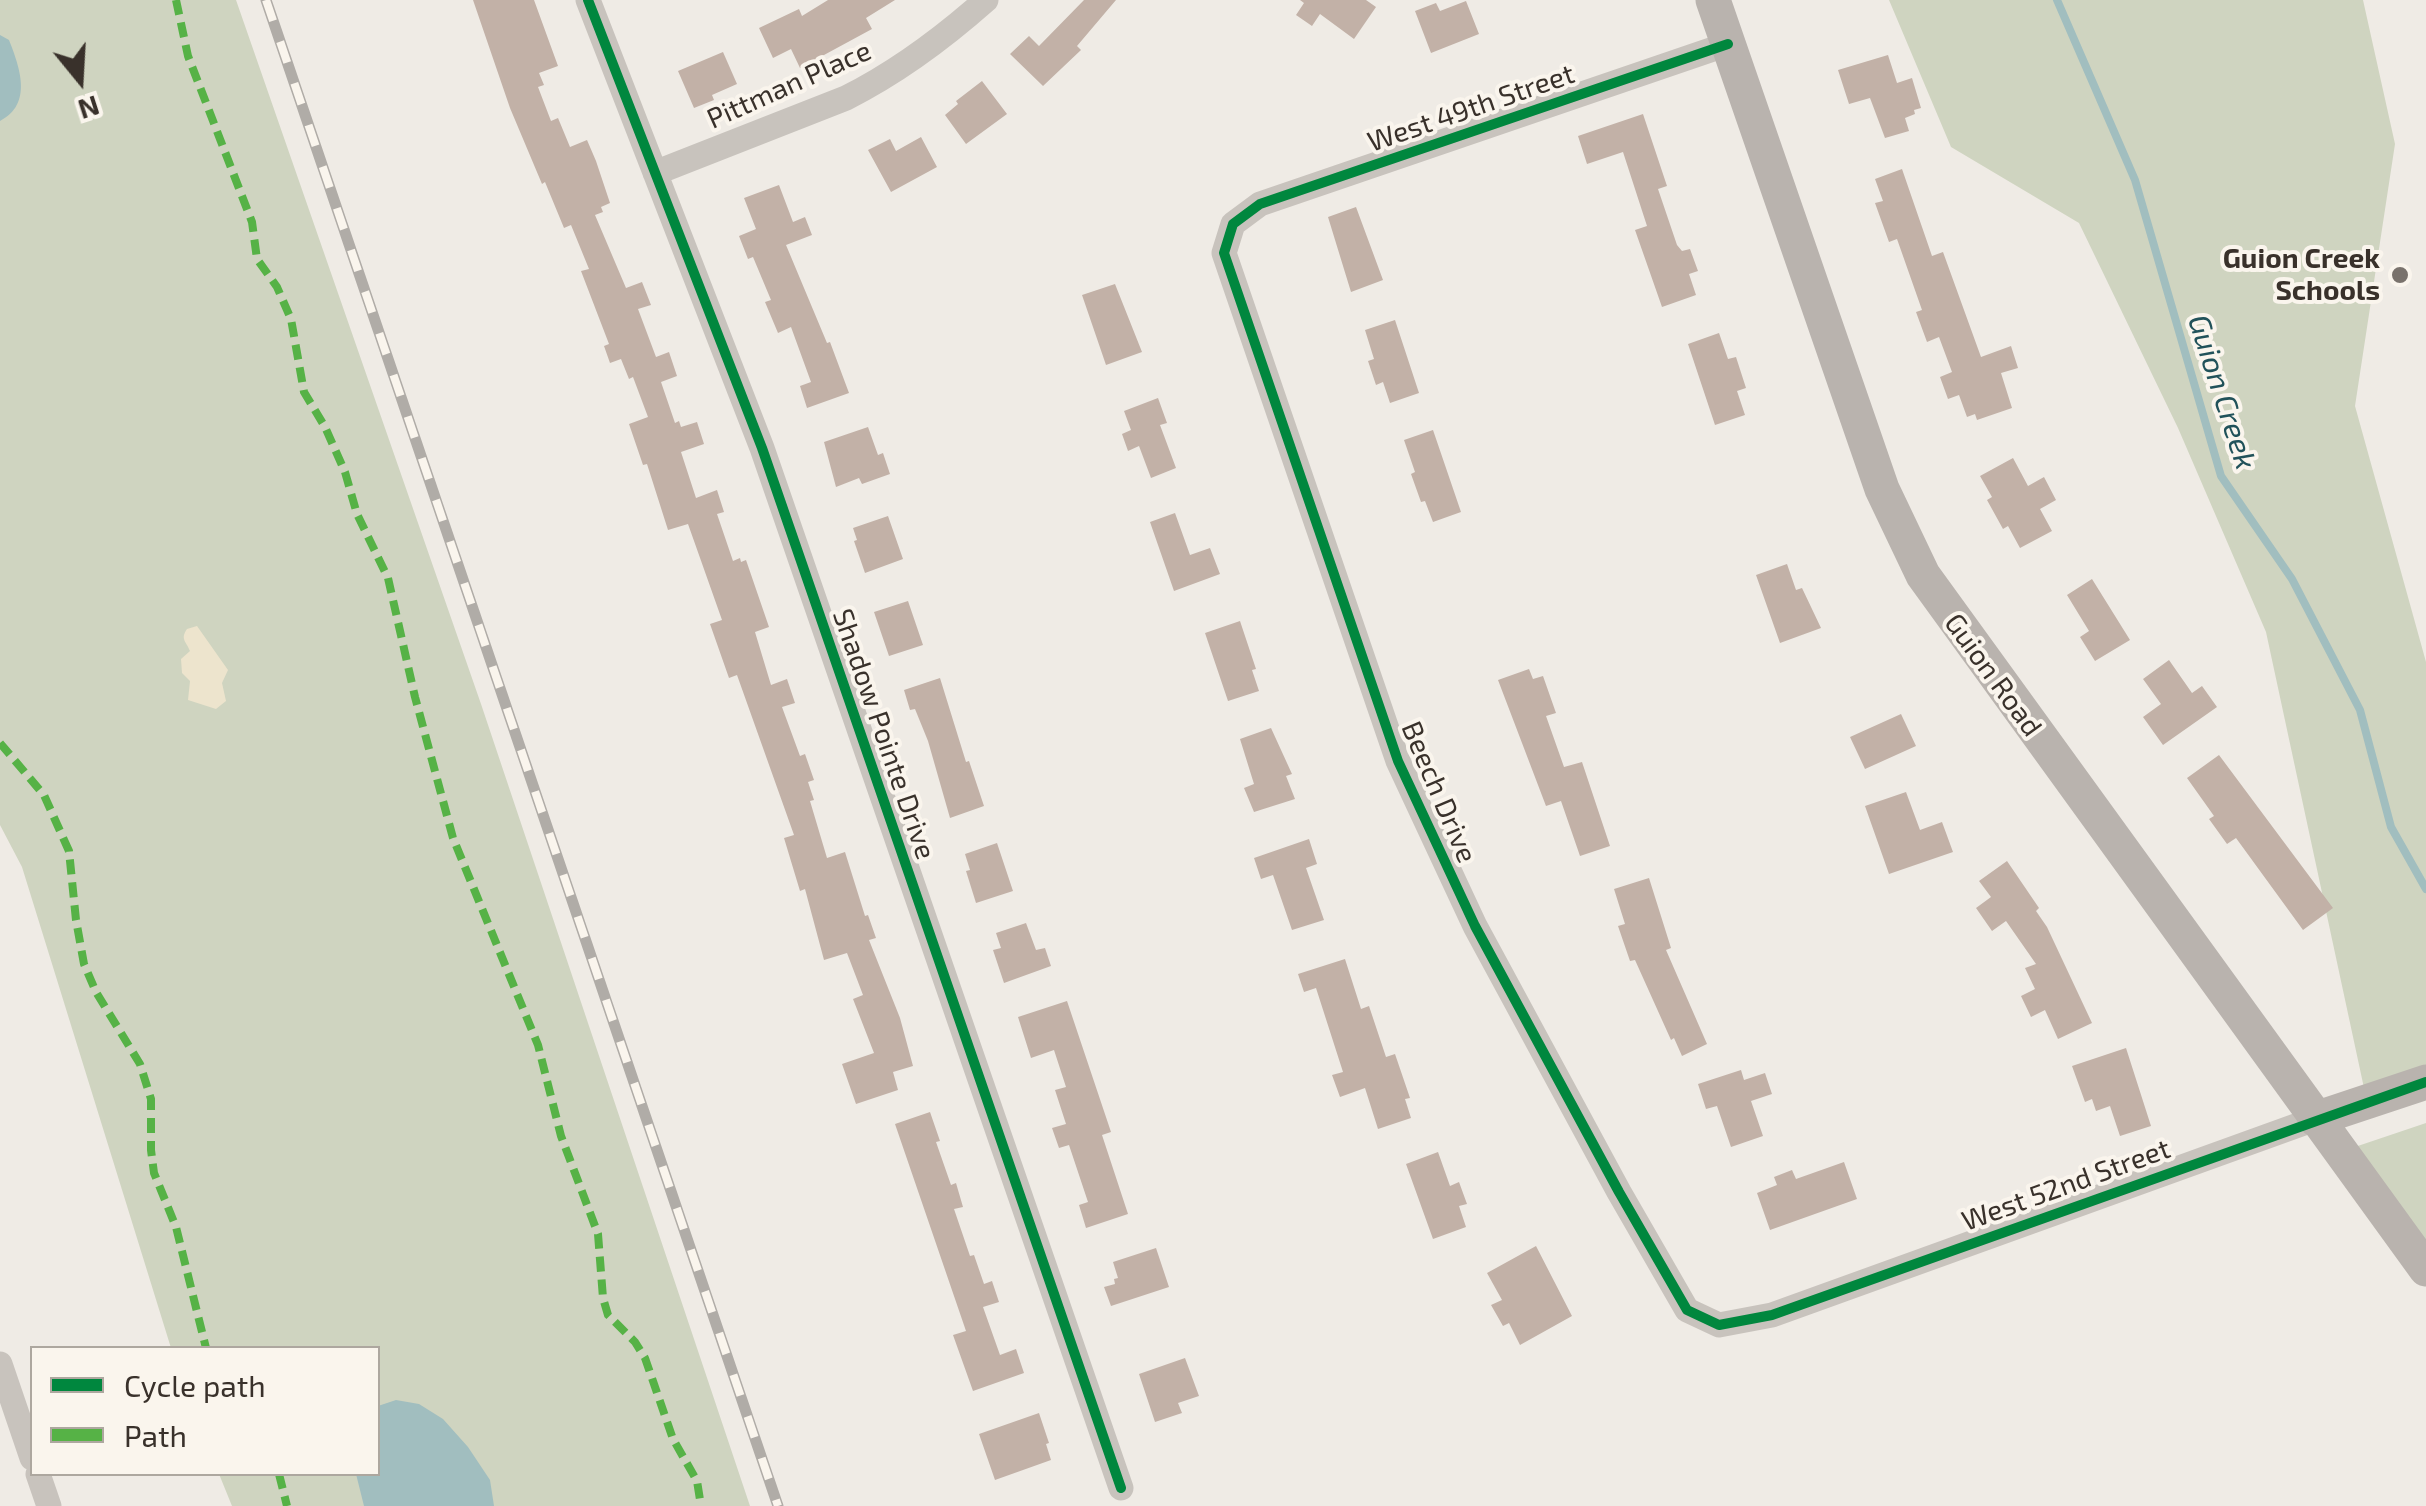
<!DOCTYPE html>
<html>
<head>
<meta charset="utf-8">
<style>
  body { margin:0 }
  #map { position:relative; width:2426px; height:1506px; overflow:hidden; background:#efebe5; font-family:"Exo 2",sans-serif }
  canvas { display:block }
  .legend { position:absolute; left:30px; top:1346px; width:350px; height:130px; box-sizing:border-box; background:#faf5ed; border:2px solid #ada79f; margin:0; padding:12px 18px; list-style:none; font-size:30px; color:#39312b }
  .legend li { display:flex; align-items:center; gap:20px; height:50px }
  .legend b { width:50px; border:2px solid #ada79f }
  .north { position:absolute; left:30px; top:30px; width:100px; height:100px; -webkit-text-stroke:8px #faf5ed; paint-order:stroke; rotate:162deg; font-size:28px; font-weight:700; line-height:40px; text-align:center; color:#39312b }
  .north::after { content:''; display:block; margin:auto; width:35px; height:45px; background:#39312b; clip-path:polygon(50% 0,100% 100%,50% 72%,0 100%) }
</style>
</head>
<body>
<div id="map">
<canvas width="2426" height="1506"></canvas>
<ul class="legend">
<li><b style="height:12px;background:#00873e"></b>Cycle path</li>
<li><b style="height:12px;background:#56b246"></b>Path</li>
</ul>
<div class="north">N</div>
</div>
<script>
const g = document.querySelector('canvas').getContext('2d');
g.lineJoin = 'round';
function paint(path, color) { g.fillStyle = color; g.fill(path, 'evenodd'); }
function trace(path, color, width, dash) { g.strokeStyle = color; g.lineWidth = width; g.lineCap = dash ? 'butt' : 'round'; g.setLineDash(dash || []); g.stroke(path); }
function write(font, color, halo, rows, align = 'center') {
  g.font = font + ' "Exo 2",sans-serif'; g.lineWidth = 8; g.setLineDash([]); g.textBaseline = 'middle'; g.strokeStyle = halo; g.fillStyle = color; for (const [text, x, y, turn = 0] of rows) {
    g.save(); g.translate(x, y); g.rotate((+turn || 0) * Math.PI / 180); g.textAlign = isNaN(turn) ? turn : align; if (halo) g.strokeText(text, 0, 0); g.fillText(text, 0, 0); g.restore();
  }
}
paint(new Path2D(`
  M0,0H236L481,704L750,1506H232L219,1474H378V1348H171L22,867L0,825Z
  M1889,0H2363L2395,144L2355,406L2426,662V1082L2367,1102L2266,632L2178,428L2079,223L1951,147Z
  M2426,1123V1269L2340,1152Z`), '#cfd4c0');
paint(new Path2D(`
  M197,626L228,670L222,683L226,701L216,709L188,700L190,681L182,673L181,659L190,651C186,641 180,639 187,629Z`), '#ede4cd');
paint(new Path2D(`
  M0,35L9,40C20,68 33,104 0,121Z
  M396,1400L419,1404L443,1419L468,1447L490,1480L494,1506H364L356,1474H378V1406Z`), '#a1bebf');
trace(new Path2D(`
  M2057,0L2135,180L2221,476L2292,579L2360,710L2391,827L2426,889`), '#a1bebf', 8);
paint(new Path2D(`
  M473,0H534L558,66L539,73L544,85L538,87L551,121L558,118L570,147L587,140L596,161L610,203L601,207L603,212L595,215L626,288L642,282L651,305L638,309L656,357L669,352L677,376L661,382L675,423L679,421L681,427L697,422L704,444L681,452L696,498L717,490L724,512L717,514L733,561L740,558L741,562L746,560L769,627L755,632L771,685L787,679L795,703L782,707L800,756L805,754L814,780L808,782L814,800L810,801L827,858L845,852L865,916L868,915L876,938L869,940L900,1018L913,1066L893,1072L898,1090L856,1104L842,1064L874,1053L853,999L863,995L847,953L824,960L805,889L800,891L784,838L794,835L737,675L729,678L710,624L722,620L688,524L668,530L647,464L643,465L629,424L648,417L633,377L629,379L621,359L610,363L604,346L609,344L581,271L589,269L571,225L564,228L545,182L542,184L510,108Z
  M828,0H895L866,18L872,29L800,68L791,49L773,58L759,28L799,9L802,16Z
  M1084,0H1116L1077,46L1081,50L1043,86L1010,54L1029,36L1039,46Z
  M1300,0H1366L1376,7L1354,39L1320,14L1312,26L1296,15L1304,3Z
  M1466,1L1479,34L1431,53L1415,11L1436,3L1440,11Z
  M723,52L737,84L712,95L714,100L694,108L678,71Z
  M1888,55L1897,83L1912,78L1921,108L1914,110L1915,114L1905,118L1909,131L1885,138L1870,98L1849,104L1838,70Z
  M982,81L1007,114L966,144L945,115L958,104L956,101Z
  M1643,114L1667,186L1658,189L1677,245L1682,251L1690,249L1698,271L1689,274L1696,295L1662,307L1635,230L1647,226L1623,152L1587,164L1578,136Z
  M921,137L937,167L891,192L868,150L890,139L896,151Z
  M1902,169L1932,256L1943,252L1981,357L2011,346L2018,368L2001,373L2012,408L1977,420L1975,414L1967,417L1959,395L1948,399L1940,377L1952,372L1939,337L1927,342L1916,312L1922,310L1897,239L1889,242L1875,203L1883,201L1875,179Z
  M779,185L793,222L805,217L812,235L786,245L827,343L830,342L849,393L807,408L800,386L811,382L791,327L778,333L765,302L771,300L753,257L748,259L739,236L756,229L744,198Z
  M1356,207L1383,280L1351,292L1328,217Z
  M1115,284L1142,352L1106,365L1082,295Z
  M1395,320L1419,393L1390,403L1383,382L1376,385L1368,361L1374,359L1365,330Z
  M1719,333L1728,359L1736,357L1746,388L1737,391L1745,415L1715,425L1688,344Z
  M1158,398L1167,423L1160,425L1176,468L1151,478L1139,446L1128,451L1122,434L1131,430L1124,411Z
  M868,427L878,455L883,453L890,474L862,484L859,478L836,487L824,442Z
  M1433,430L1461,512L1433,522L1425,501L1421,502L1411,474L1415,472L1404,440Z
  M2013,458L2028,486L2044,477L2056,500L2040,509L2052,531L2020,548L2008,526L2003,529L1987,500L1992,497L1980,476Z
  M1175,513L1190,555L1210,548L1220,574L1174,591L1150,522Z
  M888,516L903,559L865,573L854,541L857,540L853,528Z
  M1787,564L1796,590L1802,588L1821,628L1780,643L1756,575Z
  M2092,579L2130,640L2095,661L2080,637L2089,631L2067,595Z
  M908,601L923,645L889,656L874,612Z
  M1240,621L1256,669L1252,670L1259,691L1228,701L1205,633Z
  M2169,660L2192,693L2202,686L2217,707L2163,745L2143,717L2161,704L2143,679Z
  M1529,669L1533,679L1543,676L1556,713L1546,716L1564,767L1582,762L1610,846L1580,856L1561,801L1546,806L1498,680Z
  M940,678L966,762L969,761L984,806L950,818L928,741L915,709L910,710L904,690Z
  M1901,714L1916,746L1865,769L1850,737Z
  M1271,728L1292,774L1286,776L1295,799L1254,812L1244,788L1254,784L1240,739Z
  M2219,755L2333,908L2303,930L2236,838L2227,844L2209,819L2214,816L2187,778Z
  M1906,792L1920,830L1942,822L1953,852L1889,874L1865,806Z
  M1309,839L1317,864L1306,868L1324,920L1292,930L1273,875L1261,879L1254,858Z
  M997,843L1013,891L976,903L966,871L970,870L965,854Z
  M2007,861L2039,908L2036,911L2047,927L2092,1023L2058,1039L2045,1010L2031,1017L2021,996L2035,989L2025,968L2036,964L2006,921L1992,931L1976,908L1991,897L1979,881Z
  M1649,878L1671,948L1666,950L1707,1044L1682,1056L1674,1038L1671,1040L1635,960L1630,961L1618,926L1625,924L1614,889Z
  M1026,923L1036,950L1045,948L1051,966L1004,983L993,950L1001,948L996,933Z
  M1345,959L1361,1009L1369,1006L1386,1057L1395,1054L1410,1098L1405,1099L1411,1118L1378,1129L1365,1088L1340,1097L1332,1075L1343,1072L1316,988L1304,992L1298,974Z
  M1067,1001L1111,1132L1102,1135L1128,1214L1086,1228L1079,1205L1088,1202L1069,1145L1059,1148L1052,1128L1066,1124L1055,1090L1066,1087L1054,1050L1031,1058L1018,1017Z
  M2126,1048L2151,1126L2120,1136L2110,1106L2096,1111L2092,1099L2085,1102L2072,1066Z
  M1741,1070L1744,1080L1765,1073L1772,1094L1751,1101L1763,1136L1731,1147L1717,1106L1706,1109L1698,1084Z
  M930,1112L940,1141L936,1142L951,1185L956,1183L963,1207L954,1209L970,1256L974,1255L984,1284L992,1281L999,1302L983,1307L1000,1355L1016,1349L1024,1373L973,1391L953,1335L966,1331L895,1124Z
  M1438,1152L1450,1186L1459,1182L1467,1204L1459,1206L1466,1227L1433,1239L1406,1164Z
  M1844,1162L1857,1199L1770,1230L1757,1193L1777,1185L1774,1177L1792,1170L1796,1179Z
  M1536,1246L1572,1316L1520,1345L1509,1323L1503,1326L1491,1305L1502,1300L1487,1273Z
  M1156,1248L1169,1287L1111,1306L1104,1287L1115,1284L1114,1279L1118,1278L1113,1262Z
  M1185,1358L1199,1396L1178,1403L1182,1413L1155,1422L1139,1374Z
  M1039,1413L1049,1443L1046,1444L1051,1460L995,1480L979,1434Z`), '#c2b1a7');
trace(new Path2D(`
  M588,0L762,448L1121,1488
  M1728,44L1260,204L1233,224L1224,253L1398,761L1475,926L1619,1192L1687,1310L1719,1325L1772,1315L2315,1119
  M655,173L846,98C898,72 942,39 986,0
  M0,1364L32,1458
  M38,1474L49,1506`), '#c8c3bd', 25);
trace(new Path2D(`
  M1713,0L1882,489L1923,575L2426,1269
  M2315,1119L2426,1082`), '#b9b3ae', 35);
const rail = new Path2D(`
  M266,0L778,1506`);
trace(rail, '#b0aca7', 11);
trace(rail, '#faf5ed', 8, [22]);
trace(new Path2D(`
  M176,0L188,56L252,222L257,259L277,287L291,319L304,392L325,427L345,472L357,514L388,578L415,697L453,838L538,1045L561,1136L598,1234L603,1298L608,1315L635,1342L645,1358L673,1439L697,1481L701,1506
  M0,743L44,795L69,851L76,920L84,964L96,992L140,1064L151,1099V1150L154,1173L176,1227L206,1348
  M279,1474L287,1506`), '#56b246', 8, [15, 8]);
trace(new Path2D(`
  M588,0L762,448L1121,1488
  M1728,44L1260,204L1233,224L1224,253L1398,761L1475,926L1619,1192L1687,1310L1719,1325L1772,1315L2426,1082`), '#00873e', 10);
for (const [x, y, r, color] of [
  [2400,275,10,"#79726c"]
]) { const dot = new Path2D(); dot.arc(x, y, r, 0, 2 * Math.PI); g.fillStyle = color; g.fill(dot); trace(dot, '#faf5ed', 4); }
write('28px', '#39312b', '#faf5ed', [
  ["Pittman Place",789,85,-24],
  ["West 49th Street",1471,108,-19],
  ["Guion Road",1993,675,54],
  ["Shadow Pointe Drive",884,734,71],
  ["Beech Drive",1439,792,67],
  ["West 52nd Street",2066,1185,-20]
]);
write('bold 28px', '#39312b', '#faf5ed', [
  ["Guion Creek",2380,259],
  ["Schools",2380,291]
], 'right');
write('italic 30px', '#21525a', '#faf5ed', [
  ["Guion Creek",2222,392,72]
]);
</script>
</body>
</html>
